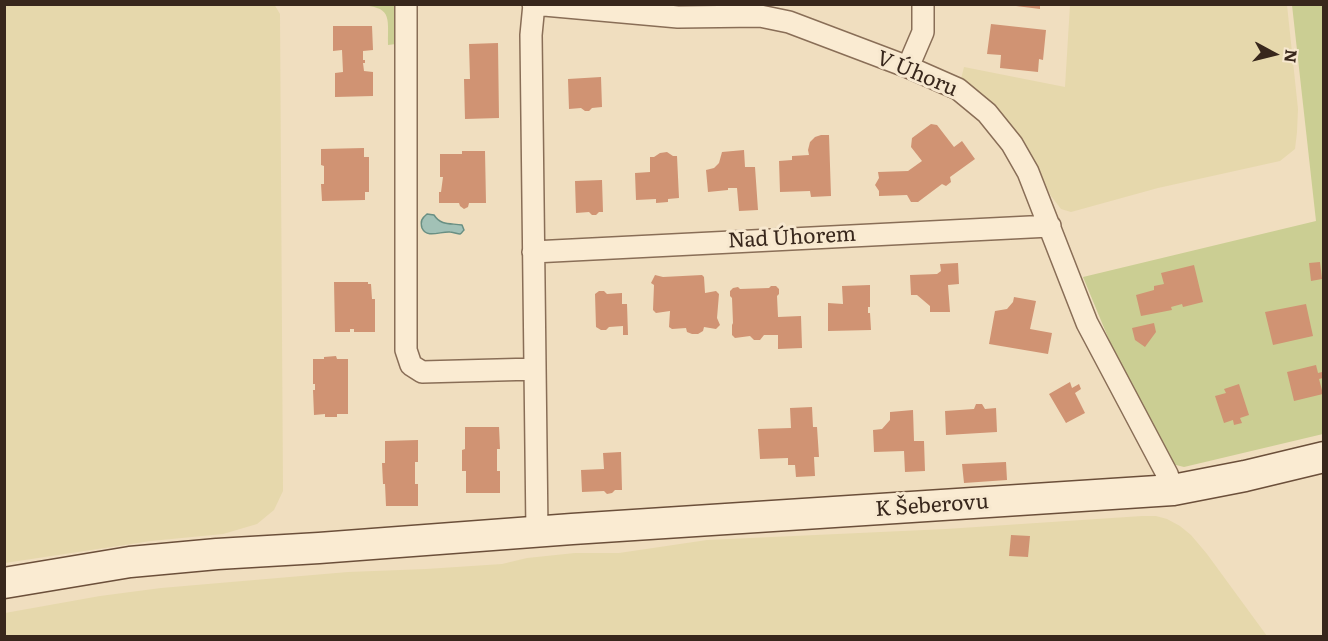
<!DOCTYPE html>
<html>
<head>
<meta charset="utf-8">
<style>
  body { margin:0 }
  #map { position:relative; width:1328px; height:641px; overflow:hidden; background:#f0debf; font-family:Literata,serif }
  canvas { display:block }
  .frame { position:absolute; inset:0; border:6px solid #38271c; pointer-events:none }
  .north { position:absolute; left:1244px; top:24px; width:60px; height:60px; -webkit-text-stroke:4px #f7e8cf; paint-order:stroke; rotate:97deg; font-size:16px; font-weight:700; line-height:24px; text-align:center; color:#38271c }
  .north::after { content:''; display:block; margin:auto; width:21px; height:27px; background:#38271c; clip-path:polygon(50% 0,100% 100%,50% 72%,0 100%) }
</style>
</head>
<body>
<div id="map">
<canvas width="1328" height="641"></canvas>
<div class="frame"></div>
<div class="north">N</div>
</div>
<script>
const g = document.querySelector('canvas').getContext('2d');
g.lineJoin = 'round';
function paint(path, color) { g.fillStyle = color; g.fill(path, 'evenodd'); }
function trace(path, color, width, dash) { g.strokeStyle = color; g.lineWidth = width; g.lineCap = dash ? 'butt' : 'round'; g.setLineDash(dash || []); g.stroke(path); }
function write(font, color, halo, rows, align = 'center') {
  g.font = font + ' Literata,serif'; g.lineWidth = 6; g.setLineDash([]); g.textBaseline = 'middle'; g.strokeStyle = halo; g.fillStyle = color; for (const [text, x, y, turn = 0] of rows) {
    g.save(); g.translate(x, y); g.rotate((+turn || 0) * Math.PI / 180); g.textAlign = isNaN(turn) ? turn : align; if (halo) g.strokeText(text, 0, 0); g.fillText(text, 0, 0); g.restore();
  }
}
paint(new Path2D(`
  M5,4H274L280,14L283,491L274,510L257,524L223,534L151,541L5,563Z
  M1070,5H1287L1298,109L1297,132L1295,149L1280,161L1158,188L1071,212L1061,209L1051,196L1024,146L991,108L961,79L964,67L1065,87Z
  M1142,516H1156L1167,519L1180,526L1191,535L1207,554L1267,636H5V613L100,596L161,588L348,572L426,569L502,564L527,558L575,553H619L707,540L946,529Z`), '#e6d8ac');
paint(new Path2D(`
  M358,5H398L396,44L388,45C388,15 392,7 358,5Z
  M1292,5H1323V434L1184,467L1172,464L1131,393L1083,277L1316,221Z`), '#cbce93');
const water = new Path2D(`
  M427,214L434,215C441,226 451,223 462,225L464,230C462,232 462,233 460,234C458,234 452,232 450,232C441,231 427,239 422,228C420,221 422,218 427,214Z`);
paint(water, '#a2c1b6');
trace(water, '#698f83', 1.5);
paint(new Path2D(`
  M1016,4H1040V9L1016,6Z
  M991,24L1046,30L1043,60L1039,59L1038,72L1000,68L1001,55L987,54Z
  M333,26H372L373,50L363,51V60H365V63H363L364,71L373,72V96L335,97V73L343,72L342,50L333,51Z
  M498,43L499,118L465,119L464,79H470L469,44Z
  M601,77L602,107L592,108L589,111H585L581,108L569,109L568,79Z
  M931,124L937,125L954,147L962,141L975,159L950,177L951,182L946,186L942,184L918,202H911L907,195L879,196V191L875,185L879,178L878,172L908,171L922,161L911,147L912,138Z
  M821,135H829L831,196L811,197L810,191L780,192L779,161L792,160V156L809,155L808,150L810,142L815,137Z
  M364,148V157H369V192H365V200L322,201L321,184H324V166L321,165V149Z
  M744,150L745,167H755L758,210L739,211L737,188H728V190L708,192L706,170L714,168L719,163L722,152Z
  M462,151H485L486,203H469L468,207L464,209L460,206L459,203H439V192H441L443,177H440V154H462Z
  M667,152L673,156H677L679,198L668,199V202L656,203V199L636,200L635,173L650,172V157H654L660,153Z
  M602,180L603,212H599L596,215H592L589,212L576,213L575,181Z
  M1320,262L1322,279L1311,281L1309,263Z
  M958,263L959,284L948,285L950,312H930V306L917,295H911L910,275L937,274L941,271L940,264Z
  M1194,265L1203,302L1183,307L1182,304L1171,307L1172,310L1141,316L1136,295L1154,290V286L1164,284L1161,273Z
  M655,275L663,277L702,275L704,277L705,293L716,291L719,294L717,318L720,325L716,329L704,327L703,331L698,334H692L687,332L686,328L672,329L669,327L670,311L656,313L653,310L654,285L651,283Z
  M334,282H368V284H371L372,299H375V332H354V329H350V332H335Z
  M870,285V307H868V313H870L871,330L828,331V303L843,304L842,286Z
  M771,286H776L779,289V294L777,296L778,317L801,316L802,348L778,349V335H764L760,340H754L750,336L735,338L732,335V325L733,323L732,298L730,296V291L733,288L738,287L740,289L769,288Z
  M599,291H604L607,294L622,293V304H627L628,335H623V326L609,327L606,330H601L596,327L595,294Z
  M1014,297L1036,301L1030,329L1052,333L1048,354L989,344L995,311L1007,309L1013,302Z
  M1306,304L1313,336L1273,345L1265,312Z
  M1154,323L1156,332L1145,347L1135,340L1132,328Z
  M336,356L337,359H348V414H337V417H325V414L314,415L313,390H315V384H313V359H324V357Z
  M1316,365L1318,373L1322,372L1323,378L1319,379L1323,394L1294,401L1287,372Z
  M1070,382L1072,388L1079,384L1081,389L1075,393L1085,413L1066,423L1049,394Z
  M1239,384L1249,415L1240,418L1242,423L1234,425L1233,420L1224,423L1215,396L1226,393L1224,389Z
  M976,404H982L985,409L996,408L997,432L946,435L945,411L974,409Z
  M812,407L813,427H817L819,457H814L815,476L796,477L795,465H788V458L760,459L758,429L791,428L790,408Z
  M913,410L914,441H924L925,471L905,472L904,451L874,452L873,430L882,429L890,420V412Z
  M465,427H499L500,449H497V471H500V493H466V471H462V450L465,449Z
  M418,440V462H415V484H418V506H386L385,484H383L382,463H385V441Z
  M621,452L622,490H615L612,493L607,494L604,491L582,492L581,470L604,469L603,453Z
  M1006,462L1007,480L964,483L962,464Z
  M1011,535L1030,536L1028,557L1009,556Z`), '#d09373');
const street = new Path2D(`
  M406,4V350L411,365L422,372L535,369
  M533,4L678,17L760,16L789,22L908,67L958,89L987,113L1012,144L1028,172L1087,323L1167,474L1173,490
  M534,4L531,35L537,532
  M908,67L923,32V4
  M533,252L1050,226`);
const secondary = new Path2D(`
  M4,583L130,562L217,554L319,548L572,529L1173,490L1245,476L1324,457`);
trace(street, '#896e57', 24);
trace(secondary, '#6b4f3a', 33);
trace(street, '#faebd2', 21);
trace(secondary, '#faebd2', 30);
write('21px', '#38271c', '#f7e8cf', [
  ["V Úhoru",917,74,23],
  ["Nad Úhorem",792,238,-3],
  ["K Šeberovu",932,506,-4]
]);
</script>
</body>
</html>
